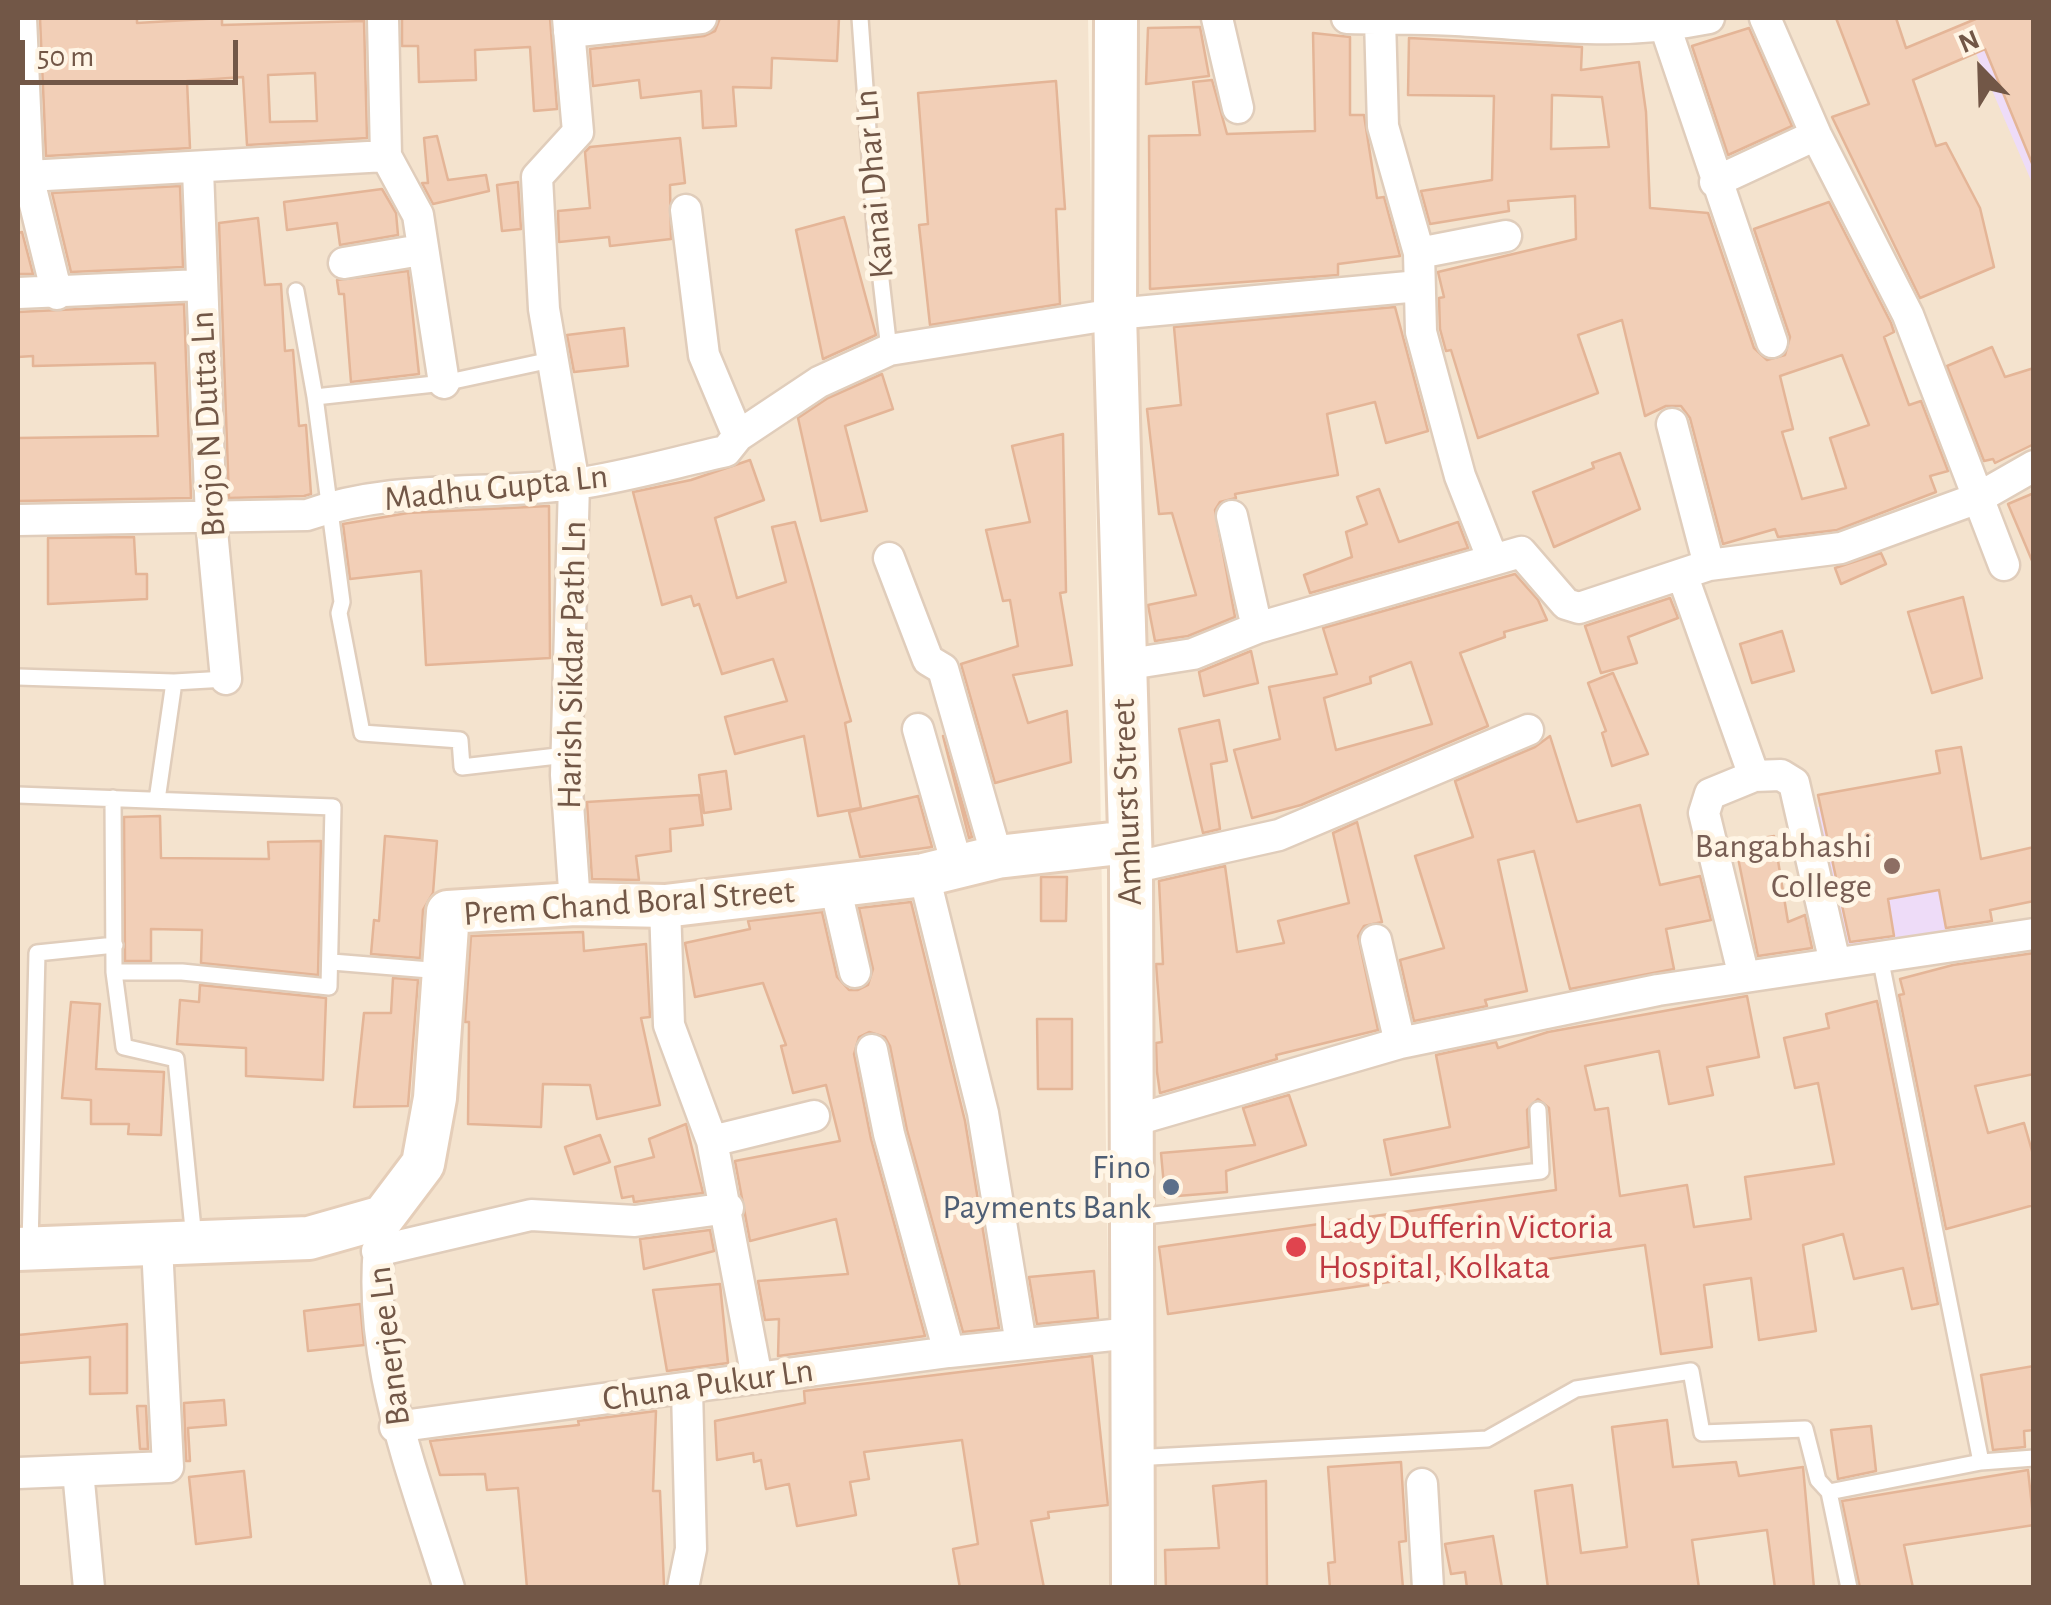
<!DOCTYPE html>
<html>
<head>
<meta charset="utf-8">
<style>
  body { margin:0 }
  #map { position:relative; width:2051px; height:1605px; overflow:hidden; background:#fcf1df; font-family:"Alegreya Sans",sans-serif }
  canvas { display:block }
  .frame { position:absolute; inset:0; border:20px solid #725747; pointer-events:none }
  .north { position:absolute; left:1931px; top:20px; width:100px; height:100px; -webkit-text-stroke:8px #fff5e5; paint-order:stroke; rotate:337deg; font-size:28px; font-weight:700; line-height:40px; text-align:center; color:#725747 }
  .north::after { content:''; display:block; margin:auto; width:35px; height:45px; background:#725747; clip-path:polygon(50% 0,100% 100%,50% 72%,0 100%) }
  .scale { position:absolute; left:20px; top:40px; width:218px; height:45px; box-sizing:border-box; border:5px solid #725747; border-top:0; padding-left:12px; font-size:30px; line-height:35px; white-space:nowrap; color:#725747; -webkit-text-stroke:8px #fff5e5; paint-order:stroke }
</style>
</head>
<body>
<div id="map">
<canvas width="2051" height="1605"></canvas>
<div class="frame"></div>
<div class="north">N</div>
<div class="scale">50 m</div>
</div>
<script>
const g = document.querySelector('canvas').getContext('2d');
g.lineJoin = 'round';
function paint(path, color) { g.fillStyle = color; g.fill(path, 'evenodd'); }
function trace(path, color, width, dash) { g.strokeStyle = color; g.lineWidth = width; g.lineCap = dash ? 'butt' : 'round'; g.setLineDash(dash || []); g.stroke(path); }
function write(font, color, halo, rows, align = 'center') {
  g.font = font + ' "Alegreya Sans",sans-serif'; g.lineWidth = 10; g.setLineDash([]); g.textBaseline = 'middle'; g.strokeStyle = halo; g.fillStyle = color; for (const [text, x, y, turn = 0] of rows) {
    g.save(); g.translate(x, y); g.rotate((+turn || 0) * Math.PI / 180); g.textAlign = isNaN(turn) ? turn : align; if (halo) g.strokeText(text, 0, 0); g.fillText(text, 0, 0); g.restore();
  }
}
paint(new Path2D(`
  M18,18H1088L1113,1587H18Z
  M1124,18H2033V1587H1115Z`), '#f4e3ce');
paint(new Path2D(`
  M2033,27V185L1975,51Z
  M1940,783L1972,924L1843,951L1813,808Z`), '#eedcf8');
const building = new Path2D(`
  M40,18H137V23L222,18V25L364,21L367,138L247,145L243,77L187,81L190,148L46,156ZM315,73L317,121L270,122L268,75Z
  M402,18H550L557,109L534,111L530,47L475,50L476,80L419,82L418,46H402Z
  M720,18H839L837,61L772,58L771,88L733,87L736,126L703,128L701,91L641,98L639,80L593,86L590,49L704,36L715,31Z
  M1836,18H1896L1906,48L1978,18H2034V168L1985,49L1913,80L1936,146L1946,143L1980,208L1994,267L1920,298L1832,117L1869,104Z
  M1200,27L1209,76L1146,84L1148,28Z
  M1749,28L1792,126L1728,155L1692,46Z
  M1313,33L1350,37V115H1364L1377,198L1384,197L1400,256L1338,264V275L1150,289L1149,136L1200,135L1193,82L1212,80L1227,134L1315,131Z
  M1409,38L1582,47L1581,70L1639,62L1646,112L1650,208L1708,213L1754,348L1767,360L1785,355L1790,337L1754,229L1829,202L1891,323L1894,332L1884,337L1909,405L1921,401L1948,471L1930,476L1936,492L1837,530L1778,537L1775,529L1723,544L1690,418L1681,406H1666L1645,416L1622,320L1578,335L1598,393L1478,438L1451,350L1446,351L1440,329L1439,298L1444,297L1438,272L1576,239L1575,196L1508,201L1509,211L1430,224L1421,191L1492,180L1494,96L1408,95ZM1552,95L1602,97L1609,147L1551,149ZM1842,355L1869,425L1830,438L1846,488L1802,499L1782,432L1793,429L1780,376Z
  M1056,81L1065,209H1056L1060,304L930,325L919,225L928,224L918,93Z
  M437,136L448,180L486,175L489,191L433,204L422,183H428L424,138Z
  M680,138L685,183L670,185L671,239L610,246L609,237L559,242L558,211L590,208L585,152L590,147Z
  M518,182L521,229L502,231L497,185Z
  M180,186L183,267L71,272L52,193Z
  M382,189L396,213L398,235L340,245L337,223L287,230L284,202Z
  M844,217L876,335L823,359L796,230Z
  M258,218L265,285L281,284L285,351L293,350L299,426L306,425L311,494L304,496L229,498L219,223Z
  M22,232L33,274H18V233Z
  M408,271L419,374L351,382L344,294H339L337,280Z
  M184,304L191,498L18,501V438L158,436L155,363L33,366V356L18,357V312Z
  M1395,307L1428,431L1386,443L1375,402L1327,414L1338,475L1235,494L1236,498L1220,502L1215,510L1235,617L1188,636L1155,641L1148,605L1196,595L1172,513L1159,514L1147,409L1181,405L1174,327Z
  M624,328L628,366L574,372L567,335Z
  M1992,347L2005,377L2034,368V444L1995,463L1993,459L1984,461L1947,366Z
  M882,374L893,409L845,426L867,511L821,521L798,418L828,398Z
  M1063,434L1066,592L1060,593L1072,665L1013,675L1028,723L1067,711L1071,762L995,783L961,664L1018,646L1010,600L1003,601L986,530L1030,522L1012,446Z
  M1620,453L1640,509L1554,547L1533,492L1594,468L1592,463Z
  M750,460L764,500L715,518L737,598L786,582L772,527L795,522L851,721L845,723L861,808L818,816L804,736L735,754L725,717L787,701L773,659L722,674L699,604L694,606L691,596L662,605L633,492L691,480Z
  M1379,489L1399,542L1458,522L1468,548L1310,593L1304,575L1352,557L1346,532L1367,524L1357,497Z
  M2034,493V563H2033L2008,504Z
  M549,506L550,658L426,665L421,571L350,579L343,524L408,513Z
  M134,537L136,574H147V599L48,604V538Z
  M1881,553L1886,564L1841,584L1835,568Z
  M1515,574L1538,600L1547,620L1504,632L1505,637L1460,653L1488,726L1301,805L1252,818L1234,750L1280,739L1269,687L1337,674L1323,628ZM1411,662L1432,724L1336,750L1324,698L1371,683L1370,677Z
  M1963,597L1982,678L1932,693L1908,612Z
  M1670,598L1678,618L1628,637L1637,663L1601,673L1585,626Z
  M1782,631L1794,671L1752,683L1740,644Z
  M1251,651L1258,683L1204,696L1199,672Z
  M1613,673L1648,754L1612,766L1602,733L1606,731L1588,683Z
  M1219,720L1227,761L1211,764L1220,829L1203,833L1179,729Z
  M943,736L972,837L969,838Z
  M1550,736L1577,822L1640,805L1660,885L1700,876L1711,920L1666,929L1674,969L1570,989L1534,851L1498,860L1527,991L1485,1000L1487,1006L1414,1021L1400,960L1444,948L1415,856L1473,837L1455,781L1535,747Z
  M1961,747L1981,859L2034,847V901L1990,910L1992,921L1946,928L1939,890L1888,899L1894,936L1850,942L1818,795L1940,773L1936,751Z
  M726,771L731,809L704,813L699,775Z
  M699,795L703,825L670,829L671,851L636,856L639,880L592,879L587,802Z
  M918,796L932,847L860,857L849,812Z
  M160,816L161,858L269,859L268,842L321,841L318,975L201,963L202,930L151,929V961H125L124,817Z
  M1357,822L1382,922L1364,926L1358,936L1378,1030L1276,1055L1277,1059L1160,1093L1157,1072L1156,1043L1162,1042L1156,964H1163L1159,881L1225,866L1237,952L1284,943L1278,921L1349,903L1333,833Z
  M385,836L437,841L433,893L423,910L420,958L371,954L374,920L379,921Z
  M1774,836L1788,922L1805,915L1812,948L1758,956L1735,843Z
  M1041,877H1067L1066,921H1041Z
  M911,902L965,1121L999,1328L963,1332L907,1130L890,1046L885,1037L869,1032L859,1037L854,1054L871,1139L925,1336L778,1356L779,1319L765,1320L758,1281L848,1274L836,1219L750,1241L735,1161L840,1141L826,1085L793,1093L781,1046L786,1045L763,983L695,997L685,943L750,929L748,921L822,912L837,977L849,990H858L868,985L873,969L859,908Z
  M583,932L584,951L646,944L650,1017L641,1018L660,1105L597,1119L590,1085L543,1084L541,1127L468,1124L469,1022H465L471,936Z
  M2034,953V1074L1975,1086L1988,1133L2024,1123L2034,1158V1205L1946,1229L1899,995L1904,994L1900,979L1953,965Z
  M393,978L418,980L408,1106L354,1107L364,1013H391Z
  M200,985L326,998L323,1080L246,1076V1048L177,1044L180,1000L199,1002Z
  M1747,996L1759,1057L1707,1067L1713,1095L1669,1104L1659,1051L1585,1066L1595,1110L1608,1108L1620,1196L1687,1185L1694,1227L1751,1219L1745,1177L1834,1164L1818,1083L1795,1088L1784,1038L1829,1028L1826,1014L1877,1001L1938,1304L1912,1309L1903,1268L1854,1279L1843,1234L1803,1245L1816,1331L1759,1340L1751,1278L1704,1285L1712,1347L1661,1354L1645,1245L1168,1314L1159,1247L1556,1190L1549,1108L1538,1099L1527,1110L1529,1147L1391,1175L1384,1140L1450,1127L1436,1055L1496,1042L1498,1048L1548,1032Z
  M71,1002L100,1004L96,1069L164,1072L161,1135L128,1134L129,1124H91V1100L62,1098Z
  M1037,1019H1072V1089H1038Z
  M1289,1095L1306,1145L1226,1171L1227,1192L1165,1197L1161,1153L1255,1145L1243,1108Z
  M686,1124L703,1193L634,1202L633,1196L622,1198L615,1167L654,1157L649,1139Z
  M600,1135L610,1162L574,1174L565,1147Z
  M710,1230L714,1251L644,1269L640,1239Z
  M1094,1271L1098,1318L1037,1324L1029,1277Z
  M720,1284L728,1363L667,1371L653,1290Z
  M360,1304L364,1345L308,1351L304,1311Z
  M127,1324V1393L90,1394V1357L18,1363V1335Z
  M1092,1356L1108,1505L1048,1512L1049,1518L1031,1521L1044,1588H960L953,1549L978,1544L962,1440L864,1452L869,1479L850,1482L856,1515L797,1526L789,1484L766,1489L761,1460L754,1462L753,1453L717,1460L715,1421L805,1403L804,1391Z
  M2034,1366V1430L2024,1431L2025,1447L1993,1450L1981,1375Z
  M224,1400L226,1425L188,1428L190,1461H186L184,1403Z
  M137,1406H146L148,1449H140Z
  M656,1411L653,1491H660L664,1586L527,1588L518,1488L487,1490L485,1474L440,1475L430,1441L579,1425L578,1421Z
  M1667,1420L1673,1467L1736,1462L1739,1476L1803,1467L1814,1588H1775L1767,1530L1692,1540L1699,1588H1548L1535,1491L1572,1485L1581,1553L1627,1547L1612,1427Z
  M1871,1426L1876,1471L1838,1479L1831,1430Z
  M1401,1462L1406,1541L1399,1542L1403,1588H1330L1328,1563L1335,1562L1328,1467Z
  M2028,1470L2034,1525L1904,1545L1913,1588H1860L1842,1501Z
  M244,1471L251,1537L196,1544L189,1477Z
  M1266,1481L1267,1588H1166L1165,1550L1219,1548L1213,1486Z
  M1493,1536L1502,1588H1467L1465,1572L1451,1574L1445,1544Z`);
paint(building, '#f2cfb7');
trace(building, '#e4b597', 2.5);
const lane = new Path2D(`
  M860,18L875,227L889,350
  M296,291L315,397L342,602L339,613L362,733L460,740L462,767L566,755
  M315,397L444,383L551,360
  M18,677L174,682L226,679
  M18,795L333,807L329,987L182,972H114
  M113,798L114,972L124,1047L176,1059L194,1239
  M157,800L174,682
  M1880,957L1981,1462
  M332,962L442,971
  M1136,1217L1541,1171L1538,1110
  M30,1246L37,953L115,945
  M1133,1458L1487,1439L1576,1389L1691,1371L1702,1433L1805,1429L1818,1480L1829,1492L1981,1462L2034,1458
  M1829,1492L1849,1588`);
const street = new Path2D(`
  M21,18L28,176L57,294
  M383,18L386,156L418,215L444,383
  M568,18L578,132L537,177L544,309L574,484L566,775L575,904
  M1217,18L1238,108
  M1347,18C1383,19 1420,18 1456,20C1548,25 1615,37 1709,18
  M1765,18L1816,135L1908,315L2004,565
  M1380,19L1383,126L1419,253L1421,332L1460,476L1493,560
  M1665,26L1772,342
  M569,32L701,18
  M198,169L211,520L226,679
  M28,176L386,156
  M1715,182L1816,135
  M686,210L704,355L738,436
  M1419,253L1506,236
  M344,263L421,250
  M18,293L201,285
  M1672,424L1709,565
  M1232,516L1257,628
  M18,520L307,515C393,484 486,496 575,484C625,477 676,462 726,451L738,436L819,382L889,350L1115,314L1419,286
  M889,558L928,660L943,669L997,857
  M1682,574L1754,776L1781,775L1794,783L1835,963
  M1123,665L1193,654L1257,628L1521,552L1566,604L1579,608L1709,565L1841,548L1978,498L2034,466
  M918,729L957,865
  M1131,868L1279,835L1528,730
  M924,875L983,1113L1021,1344
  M835,886L855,972
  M665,906L669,1025L712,1141L757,1378
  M1376,940L1400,1043
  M1744,977L1704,813L1710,794L1754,776
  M872,1050L889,1134L949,1352
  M1132,1121L1400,1043L1658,990L2034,934
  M712,1141L814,1116
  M383,1217C360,1345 412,1468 449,1588
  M377,1251L531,1215L635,1221L728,1208
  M395,1427L949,1352L1132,1333
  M78,1471L89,1588
  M18,1473L168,1467L157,1246
  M1422,1484L1428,1588
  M683,1588L691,1549L687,1389`);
const secondary = new Path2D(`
  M1116,18L1115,314L1131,868L1133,1588
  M18,1249L309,1238L383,1217L423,1164L435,1098L448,912L575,904L665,906L924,875L997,857L1129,842`);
trace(lane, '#e0cdbb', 20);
trace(street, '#e0cdbb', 35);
trace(secondary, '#e5ceb9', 48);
trace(lane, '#fff', 15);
trace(street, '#fff', 30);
trace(secondary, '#fff', 42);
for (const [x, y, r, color] of [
  [1892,866,10,"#8d6e63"],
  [1171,1187,10,"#5c6f8a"],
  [1296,1247,12,"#e0444e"]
]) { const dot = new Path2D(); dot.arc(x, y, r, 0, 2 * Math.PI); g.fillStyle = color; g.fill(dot); trace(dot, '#fff5e5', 4); }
write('35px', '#725747', '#fff5e5', [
  ["Kanai Dhar Ln",874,184,-95],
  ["Brojo N Dutta Ln",208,424,-93],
  ["Madhu Gupta Ln",496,488,-6],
  ["Harish Sikdar Path Ln",572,665,-89],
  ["Amhurst Street",1127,802,-92],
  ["Prem Chand Boral Street",629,903,-4],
  ["Banerjee Ln",389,1346,-97],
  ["Chuna Pukur Ln",708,1385,-8]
]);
write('35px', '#785e54', '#fff5e5', [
  ["Bangabhashi",1872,846],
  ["College",1872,886]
], 'right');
write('35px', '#4e5e75', '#fff5e5', [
  ["Fino",1151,1167],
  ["Payments Bank",1151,1207]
], 'right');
write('35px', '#be3a42', '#fff5e5', [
  ["Lady Dufferin Victoria",1318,1227],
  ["Hospital, Kolkata",1318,1267]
], 'left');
</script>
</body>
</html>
